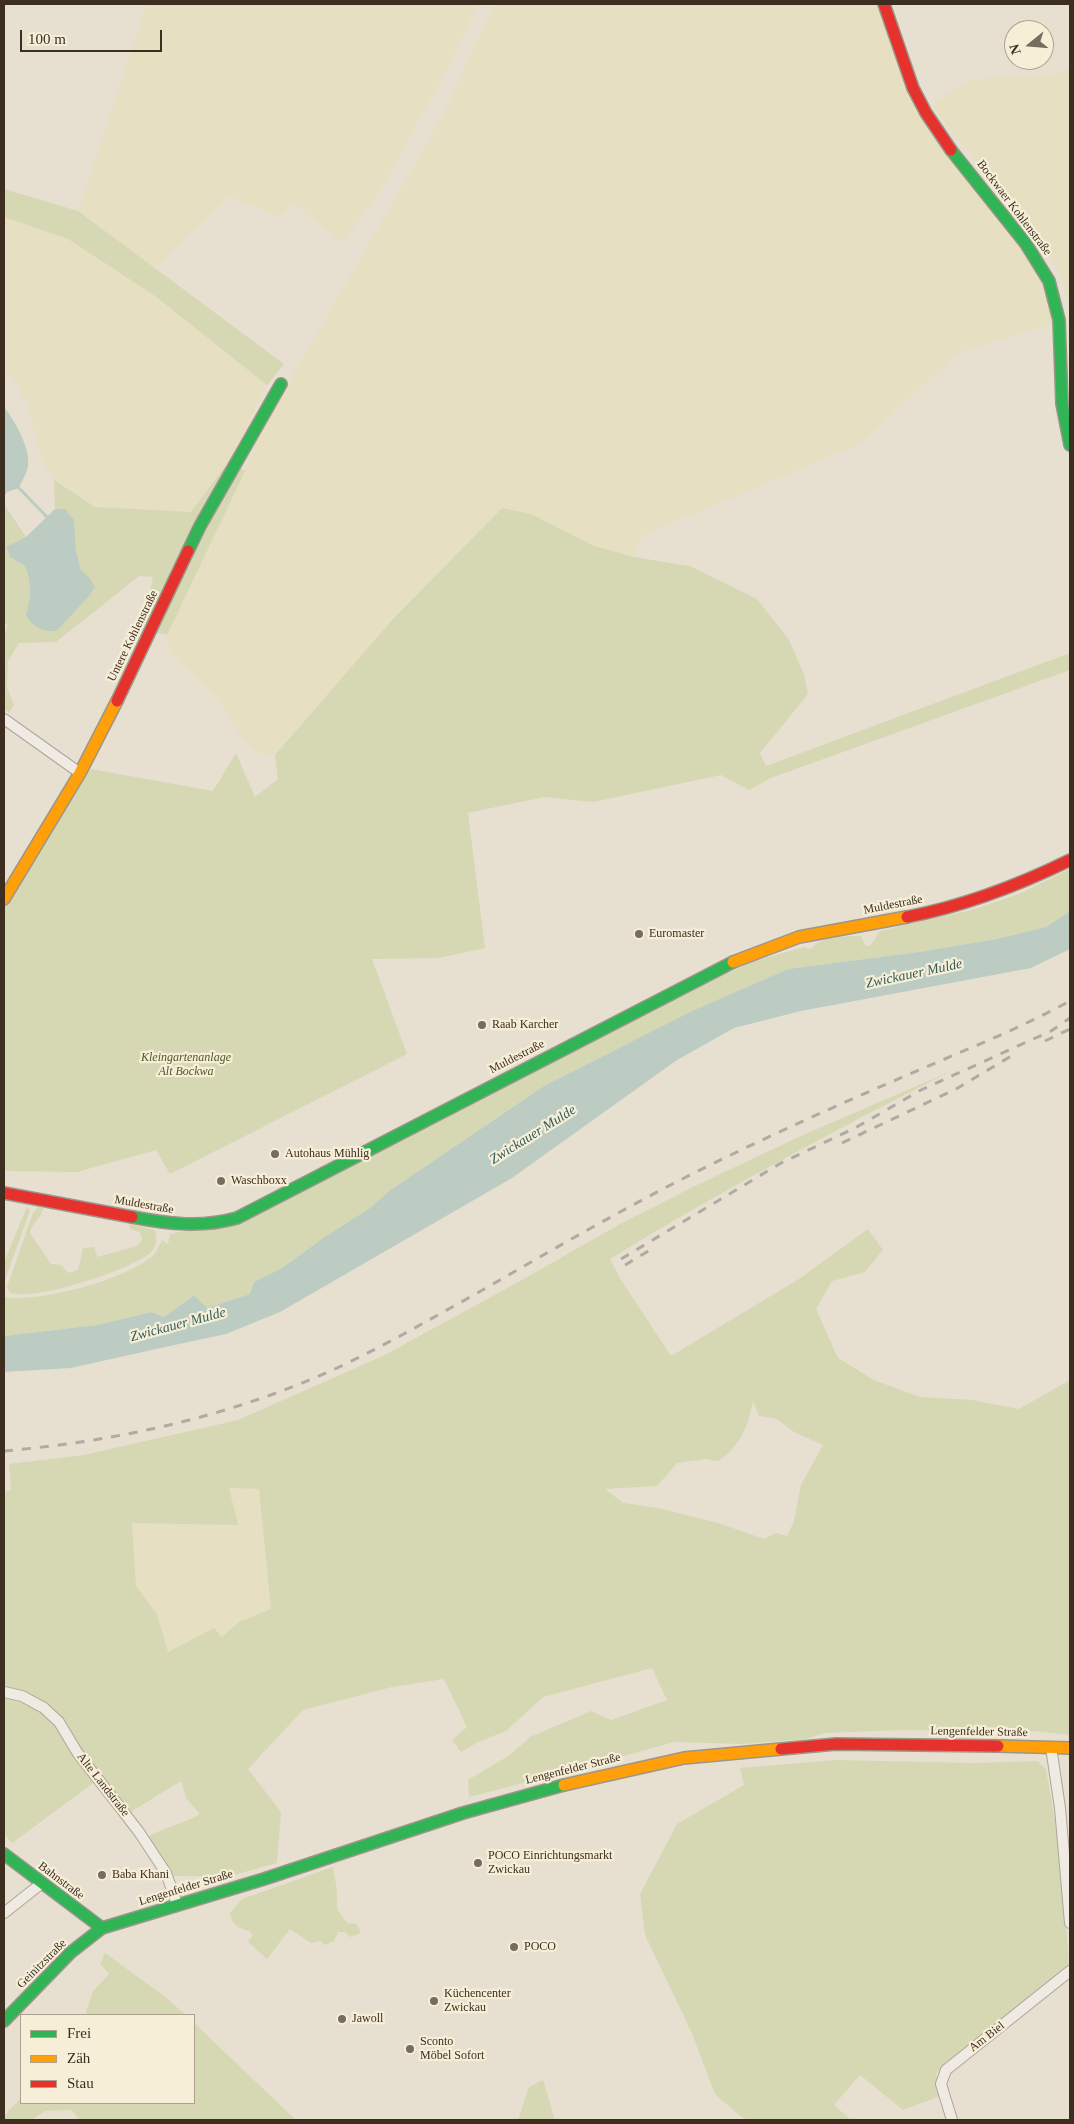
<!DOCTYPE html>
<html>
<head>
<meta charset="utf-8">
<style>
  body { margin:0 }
  #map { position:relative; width:1074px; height:2124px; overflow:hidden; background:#e7e0d1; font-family:"Times New Roman",serif }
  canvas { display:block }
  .frame { position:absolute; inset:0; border:5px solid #3d2e20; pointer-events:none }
  .legend { position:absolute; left:20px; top:2014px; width:175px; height:90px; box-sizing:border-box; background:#f7eed8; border:1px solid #ada18e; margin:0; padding:6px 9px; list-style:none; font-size:15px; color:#3d2e20 }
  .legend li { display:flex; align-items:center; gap:10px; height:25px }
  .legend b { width:25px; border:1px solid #ada18e }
  .north { position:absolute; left:1004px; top:20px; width:50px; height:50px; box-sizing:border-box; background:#f7eed8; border:1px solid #ada18e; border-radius:50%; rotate:253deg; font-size:14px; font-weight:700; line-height:20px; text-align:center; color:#3d2e20 }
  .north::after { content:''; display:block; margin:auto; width:18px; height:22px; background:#786c5e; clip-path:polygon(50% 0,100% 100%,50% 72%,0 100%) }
  .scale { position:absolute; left:20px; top:30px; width:142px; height:22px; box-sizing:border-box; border:2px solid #3d2e20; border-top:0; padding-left:6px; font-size:15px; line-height:18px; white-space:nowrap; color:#3d2e20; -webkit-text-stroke:4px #f7eed8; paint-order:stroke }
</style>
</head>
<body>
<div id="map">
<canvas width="1074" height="2124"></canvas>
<div class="frame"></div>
<ul class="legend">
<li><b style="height:6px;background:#30b455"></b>Frei</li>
<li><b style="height:6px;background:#ff9f0a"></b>Zäh</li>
<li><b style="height:6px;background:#e5322d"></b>Stau</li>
</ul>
<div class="north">N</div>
<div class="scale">100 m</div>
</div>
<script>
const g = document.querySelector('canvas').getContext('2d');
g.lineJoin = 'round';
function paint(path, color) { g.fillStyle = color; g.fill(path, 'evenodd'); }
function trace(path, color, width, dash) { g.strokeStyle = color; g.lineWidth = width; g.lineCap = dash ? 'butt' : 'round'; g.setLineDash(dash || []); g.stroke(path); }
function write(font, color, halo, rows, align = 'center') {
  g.font = font + ' "Times New Roman",serif'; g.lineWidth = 4.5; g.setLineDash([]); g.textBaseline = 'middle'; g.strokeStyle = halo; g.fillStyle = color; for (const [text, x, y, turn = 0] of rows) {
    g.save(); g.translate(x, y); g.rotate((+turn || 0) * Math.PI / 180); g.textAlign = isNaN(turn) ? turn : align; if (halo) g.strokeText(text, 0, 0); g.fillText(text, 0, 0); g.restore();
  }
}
paint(new Path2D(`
  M147,4H478L445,73L386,181L343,243L293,202L279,217L230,196L154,269L78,211Z
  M494,4H879L912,98L1037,270L1045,286L1052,312L1053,324L957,353L862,443L641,536L634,557L594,546L502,508L393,619L275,755H262L240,736L216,696L169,652L167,635L268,418L441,119Z
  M1070,68V318L1069,301L1057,268L1049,253L934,109L935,102L946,94L973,79L1048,75Z
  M4,217L68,239L155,296L267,385L229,461L191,512L95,507L54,480L41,460L28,408L16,382L4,370Z
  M229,1488L259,1489L271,1609L239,1622L222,1637L213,1628L168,1652L157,1614L136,1586L132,1522L237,1525Z`), '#e6dfc2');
paint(new Path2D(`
  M4,189L78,211L284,364L267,385L155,296L68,239L4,217Z
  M229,461L245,471L167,635L142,630L153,577L139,576L56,642L19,643L8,661L7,688L14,704L9,713L4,709V635L8,625L4,623V504L26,537L11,558L25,566C32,584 31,597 26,615C32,628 44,632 57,631L90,595L95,587L89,577L81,570L76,550L74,520L65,509H55L54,480L95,507L191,512Z
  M502,508L531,514L594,546L634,557L690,566L757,599L789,640L804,674L808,694L760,753L766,766L1070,653V670L771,778L749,790L721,775L593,802L544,797L468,813L485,948L439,958L372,959L407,1054L170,1174L156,1150L77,1172L4,1171V907L91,769L213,791L236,753L255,797L278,779L275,755L393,619Z
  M1070,869V911L1046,927L996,939L919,952L788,969L692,1011L544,1086L389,1191L370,1208L323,1238L282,1268L254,1282L250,1294L207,1308L193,1295L164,1317L152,1312L97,1325L4,1336V1297C40,1303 122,1280 152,1257C156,1253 159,1246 162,1240L168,1244L170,1234L189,1230L237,1224L714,979L755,961L804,947L811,949C821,936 845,936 861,936L866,946L871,945L880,931L975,909L1019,894Z
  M949,1072C834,1131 720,1191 610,1259L621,1280L671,1356L799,1279L868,1229L883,1250L865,1272L832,1281L816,1309L838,1358L874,1380L920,1397L972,1400L1019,1409L1070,1380V1735L1035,1731L902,1730L824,1733L807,1739L743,1744L674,1742L574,1770L469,1797L468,1780L510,1755L530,1737L591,1711L611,1720L667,1700L652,1668L543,1697L506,1731L478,1742L461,1752L452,1740L467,1727L444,1679L392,1687L303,1710L248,1769L281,1812L277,1863L230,1876H173L146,1838C163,1827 182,1825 200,1814L186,1798L181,1781L129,1813L100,1778L12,1843L4,1834V1492L11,1490L9,1464L84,1455L238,1420L383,1356L522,1280L620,1224L695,1186L803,1135ZM753,1401L759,1416L777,1419L794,1432L823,1445L801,1485L794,1521L787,1536L776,1533L764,1539L718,1523L658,1508L623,1503L605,1489L657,1486L677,1463L706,1459L719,1461C741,1444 748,1427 753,1401ZM229,1488L259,1489L271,1609L239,1622L222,1637L214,1628L168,1652L157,1614L136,1586L132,1523L238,1525Z
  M27,1207L30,1210L4,1283V1262Z
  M38,1207L43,1208C41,1220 31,1223 30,1233L51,1264L61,1265L68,1273L78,1270L83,1248L94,1247L97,1257L137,1246L142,1240L140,1232L130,1229L129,1224L155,1230C158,1237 156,1249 149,1254C126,1271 36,1301 10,1293L7,1287L33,1213Z
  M834,1760L976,1763L1038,1761L1046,1770L1055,1820L1064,1893L1069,1967L1003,2020L946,2062L936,2074L940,2090L938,2097L903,2110L860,2075L834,2105L851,2120H748L740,2116L715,2094L691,2031L645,1935L640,1894L677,1824L744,1785L740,1768Z
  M333,1867L337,1890V1909L347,1923L357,1924L361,1933L350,1937L345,1932H338L334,1941L325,1945L320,1941L311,1943L290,1929L267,1959L248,1942L252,1936L251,1932C241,1929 231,1925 230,1913L242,1899Z
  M105,1953L164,1996L186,2015H85L93,1991L109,1974L100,1964Z
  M194,2023L296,2120H79L72,2110L45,2111L31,2120H4V2116L21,2098V2103H194Z
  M543,2080L555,2120H518L529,2087Z`), '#d6d7b3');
paint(new Path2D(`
  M4,407C14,419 31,449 28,466C27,473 22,481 19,488L7,492L4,497Z
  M55,509H65L74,520L76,550L81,570L89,577L95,587L90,595L57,631C44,632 32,628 26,615C31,597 32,584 25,566L11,558L6,547L26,537Z
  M1070,911V949L1031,968L801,1011L734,1028L677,1060L512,1178L280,1312L226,1334L156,1349L71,1368L4,1372V1336L97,1325L152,1312L164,1317L194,1295L207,1308L250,1294L254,1282L282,1268L323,1238L370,1208L389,1191L544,1086L692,1011L788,969L919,952L996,939L1046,927Z`), '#bcccc2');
trace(new Path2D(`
  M19,488L47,517`), '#bcccc2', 3);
const street = new Path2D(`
  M4,719L80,773
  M4,1692L22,1696L44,1708L59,1722L77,1752L139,1832L166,1873L177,1904
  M1051,1747L1060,1808L1070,1923
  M4,1913L42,1883
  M952,2120L941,2084L946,2070L1070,1971`);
const fast = new Path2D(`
  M951,150L1026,244L1049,281L1059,320L1062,404L1070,445
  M188,551L200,526L281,384
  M132,1217C169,1224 201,1228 237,1218L733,962
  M4,1854L102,1928
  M4,2021L70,1953L102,1928L264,1879L463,1813L564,1785`);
const slow = new Path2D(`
  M4,899L80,773L117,701
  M733,962L799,937L907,917
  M998,1746L1070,1748
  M564,1785L684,1758L781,1749`);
const jam = new Path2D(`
  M884,4L913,88L926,113L951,150
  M117,701L188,551
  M907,917C964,906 1019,885 1070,860
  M4,1193L132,1217
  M781,1749L836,1744L998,1746`);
trace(street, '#ada599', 12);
trace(fast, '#9c958a', 14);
trace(slow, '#9c958a', 14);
trace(jam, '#9c958a', 14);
trace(street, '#efebe3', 10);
trace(fast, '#30b455', 11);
trace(slow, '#ff9f0a', 11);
trace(jam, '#e5322d', 11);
trace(new Path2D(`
  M1045,1041L1070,1029
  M842,1143L956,1089L1013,1055
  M621,1259L781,1163L855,1128L921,1090L1051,1031L1070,1018
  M625,1265L650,1250
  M4,1451C119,1441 232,1416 337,1368C384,1346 427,1321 472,1296C545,1254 617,1212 692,1174C762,1139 833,1107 905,1076C960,1052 1017,1030 1070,1001`), '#afaaa2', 3, [9, 9]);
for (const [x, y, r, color] of [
  [639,934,5,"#786c5e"],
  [482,1025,5,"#786c5e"],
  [275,1154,5,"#786c5e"],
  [221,1181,5,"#786c5e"],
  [478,1863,5,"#786c5e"],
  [102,1875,5,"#786c5e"],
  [514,1947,5,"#786c5e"],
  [434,2001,5,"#786c5e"],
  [342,2019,5,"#786c5e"],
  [410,2049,5,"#786c5e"]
]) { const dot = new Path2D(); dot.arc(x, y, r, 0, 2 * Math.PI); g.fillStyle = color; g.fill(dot); trace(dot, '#f7eed8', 2); }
write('12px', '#3d2e20', '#f7eed8', [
  ["Bockwaer Kohlenstraße",1014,208,53],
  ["Untere Kohlenstraße",133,636,-64],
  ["Muldestraße",893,905,-11],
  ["Muldestraße",517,1057,-27],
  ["Muldestraße",144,1205,10],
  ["Lengenfelder Straße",979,1732,1],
  ["Lengenfelder Straße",573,1769,-14],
  ["Alte Landstraße",103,1785,52],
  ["Bahnstraße",61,1881,37],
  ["Lengenfelder Straße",186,1888,-17],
  ["Geinitzstraße",42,1964,-45],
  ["Am Biel",987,2037,-38]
]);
write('12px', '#3d2e20', '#f7eed8', [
  ["Euromaster",649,934],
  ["Raab Karcher",492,1025],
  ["Autohaus Mühlig",285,1154],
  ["Waschboxx",231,1181],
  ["POCO Einrichtungsmarkt",488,1856],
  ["Zwickau",488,1870],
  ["Baba Khani",112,1875],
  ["POCO",524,1947],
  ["Küchencenter",444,1994],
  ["Zwickau",444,2008],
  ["Jawoll",352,2019],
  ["Sconto",420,2042],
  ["Möbel Sofort",420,2056]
], 'left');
write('italic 12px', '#4d5a26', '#f7eed8', [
  ["Kleingartenanlage",186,1058],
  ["Alt Bockwa",186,1072]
]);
write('italic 14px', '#2f5d5a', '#f7eed8', [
  ["Zwickauer Mulde",914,974,-12],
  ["Zwickauer Mulde",533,1135,-32],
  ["Zwickauer Mulde",178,1325,-15]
]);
</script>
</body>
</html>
